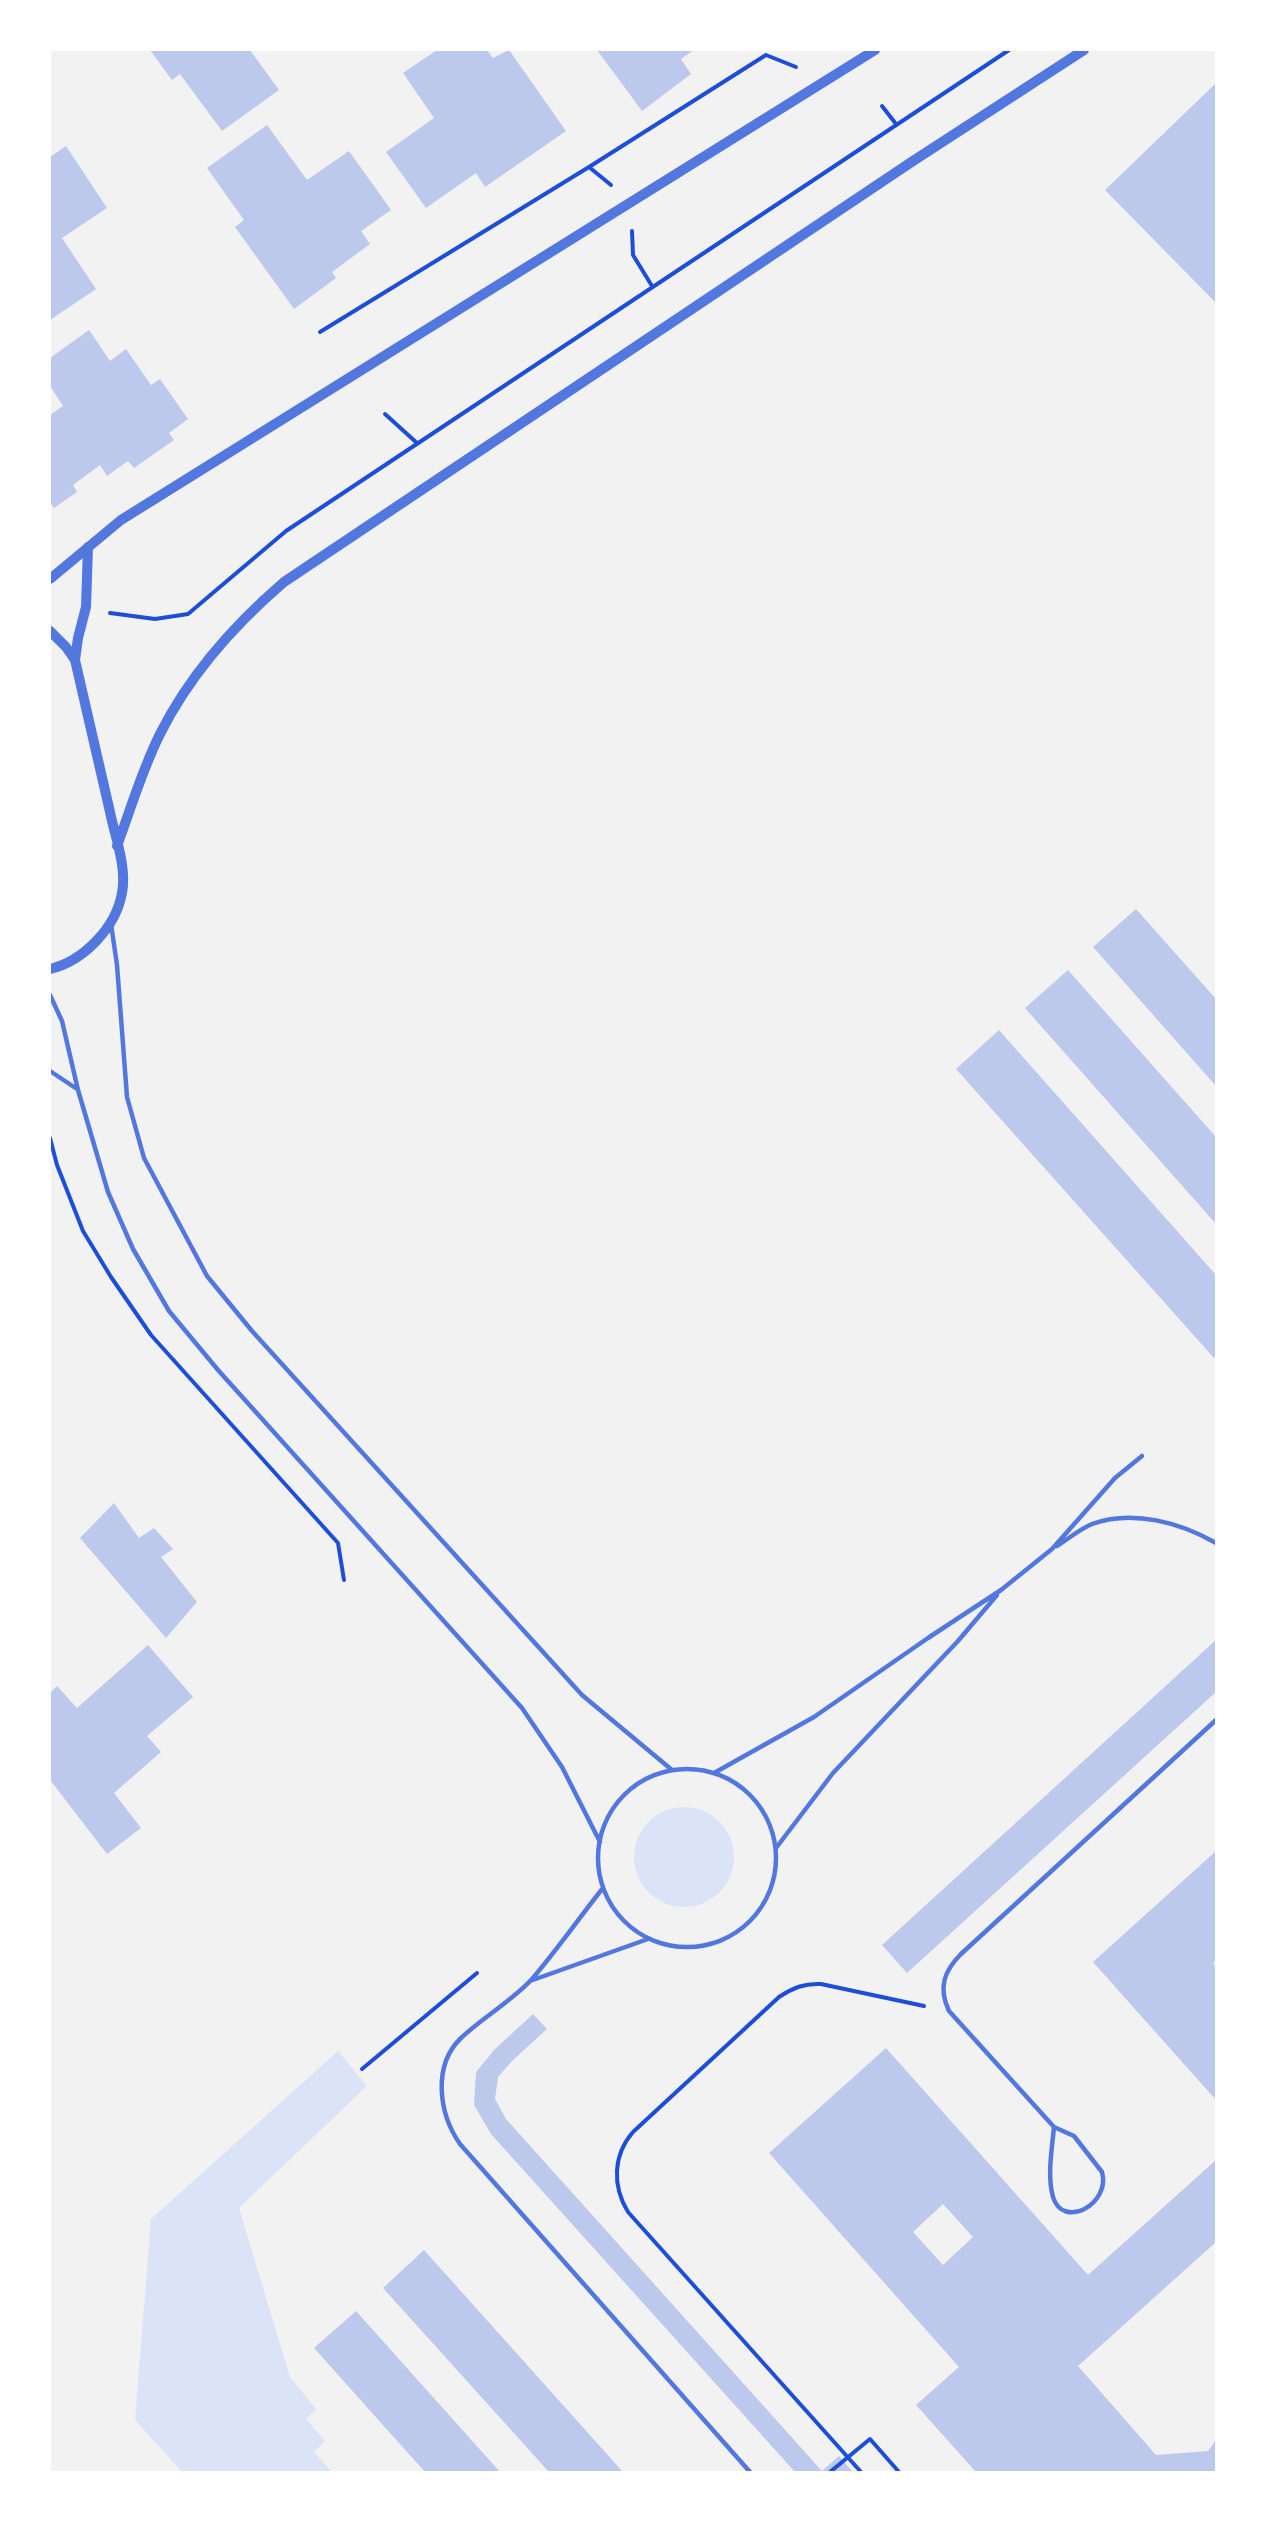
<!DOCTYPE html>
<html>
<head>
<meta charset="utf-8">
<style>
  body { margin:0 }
  #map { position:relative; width:1266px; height:2522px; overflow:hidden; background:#f2f2f2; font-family:"Space Grotesk",sans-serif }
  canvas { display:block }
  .frame { position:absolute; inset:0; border:51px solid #fff; pointer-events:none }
</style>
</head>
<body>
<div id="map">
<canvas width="1266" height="2522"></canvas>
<div class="frame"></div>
</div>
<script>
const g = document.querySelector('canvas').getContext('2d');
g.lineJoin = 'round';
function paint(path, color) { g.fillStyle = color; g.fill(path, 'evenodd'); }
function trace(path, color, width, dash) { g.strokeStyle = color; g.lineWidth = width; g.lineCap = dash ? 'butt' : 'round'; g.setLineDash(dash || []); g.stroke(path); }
paint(new Path2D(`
  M634 1857a50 50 0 1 1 100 0a50 50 0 1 1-100 0Z
  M338,2051L367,2086L239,2208L290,2377L316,2409L306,2419L325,2441L314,2452L332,2472H182L135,2420L151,2219Z`), '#dbe4f7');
paint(new Path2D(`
  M150,50H250L279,90L222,131L180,74L172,80Z
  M437,50H487L493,58L509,50L566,131L485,187L476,173L426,208L386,152L434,118L403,73Z
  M597,50H694L681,59L691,74L642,111Z
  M1216,83V303L1105,190Z
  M267,125L307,180L349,151L391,210L361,231L370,244L332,272L336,278L294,309L235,227L244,220L207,168Z
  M66,146L107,208L62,238L96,289L50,320V157Z
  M89,330L110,361L126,349L151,385L160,379L188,419L169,433L174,440L134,468L128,461L107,476L100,465L73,485L77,492L54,508L50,502V415L63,406L50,386V358Z
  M1136,909L1216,999V1086L1093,947Z
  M1068,970L1216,1137V1224L1025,1008Z
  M999,1030L1216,1275V1355L1214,1358L956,1069Z
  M114,1503L139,1538L154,1528L173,1549L161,1557L197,1602L166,1638L80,1538Z
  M1216,1640V1692L907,1973L882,1945Z
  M148,1645L193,1697L147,1736L161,1752L114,1793L141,1828L107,1854L50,1780V1693L57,1686L77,1708Z
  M1216,1851V1960L1213,1963L1216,1967V2100L1093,1962Z
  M533,2014L547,2029L512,2061L498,2077L495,2099L506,2119L822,2471L839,2456L852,2471L850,2472H795L491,2134L474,2105L476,2072L495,2049Z
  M886,2048L1088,2275L1216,2160V2242L1078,2366L1156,2455L1208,2451L1216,2440V2472H976L916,2405L959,2367L769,2153ZM943,2204L973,2237L943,2265L913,2232Z
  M424,2250L623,2472H549L383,2288Z
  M356,2311L500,2472H425L314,2348Z`), '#bdc9ec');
trace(new Path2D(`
  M882,106L896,124
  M611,185L589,167L766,55L796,67
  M632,231L633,255L652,286
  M320,332L589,167
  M385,414L417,443
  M110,613L155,619L188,614L286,531L1009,50
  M50,1138L57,1165L83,1231L111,1277L151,1335L338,1543L344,1580
  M362,2069L477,1973
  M830,2472L870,2439L899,2472
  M861,2472L628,2212C612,2186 613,2155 633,2132L779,1997C793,1988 804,1983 821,1984L924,2006`), '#1d4ed8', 4);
trace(new Path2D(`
  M111,924L117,965L127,1097L144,1158L207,1276L252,1331L582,1695L672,1770
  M50,995L62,1021L78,1090L108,1192L133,1249L169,1311L218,1370L522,1708L562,1767L600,1842
  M50,1071L77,1089
  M1057,1546C1068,1539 1080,1529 1092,1524C1133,1509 1181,1523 1216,1543
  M598 1858a89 89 0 1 1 178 0a89 89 0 1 1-178 0Z
  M714,1773L814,1717L928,1638L1001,1590L1052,1549L1115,1478L1142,1456
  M776,1848L833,1773L958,1641L997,1595
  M603,1888C579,1918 557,1950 532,1979C512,2001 483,2017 461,2038C432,2066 439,2114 460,2144L750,2472
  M530,1981L648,1939
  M1054,2127C1052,2149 1047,2176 1053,2197C1063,2230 1111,2204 1102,2172L1074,2136L1054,2127L949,2011C938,1988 944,1971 961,1954L1216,1720`), '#5277de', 4.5);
trace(new Path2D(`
  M50,579L121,520L875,50
  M50,631L66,647L75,660
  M117,846C131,808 142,770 160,734C190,674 234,625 284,582L913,161L1084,50
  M50,969C84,961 116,927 122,893C127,867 115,837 110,812C98,762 87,711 75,660L78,638L86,607L88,547`), '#5277de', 10);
</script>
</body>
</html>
